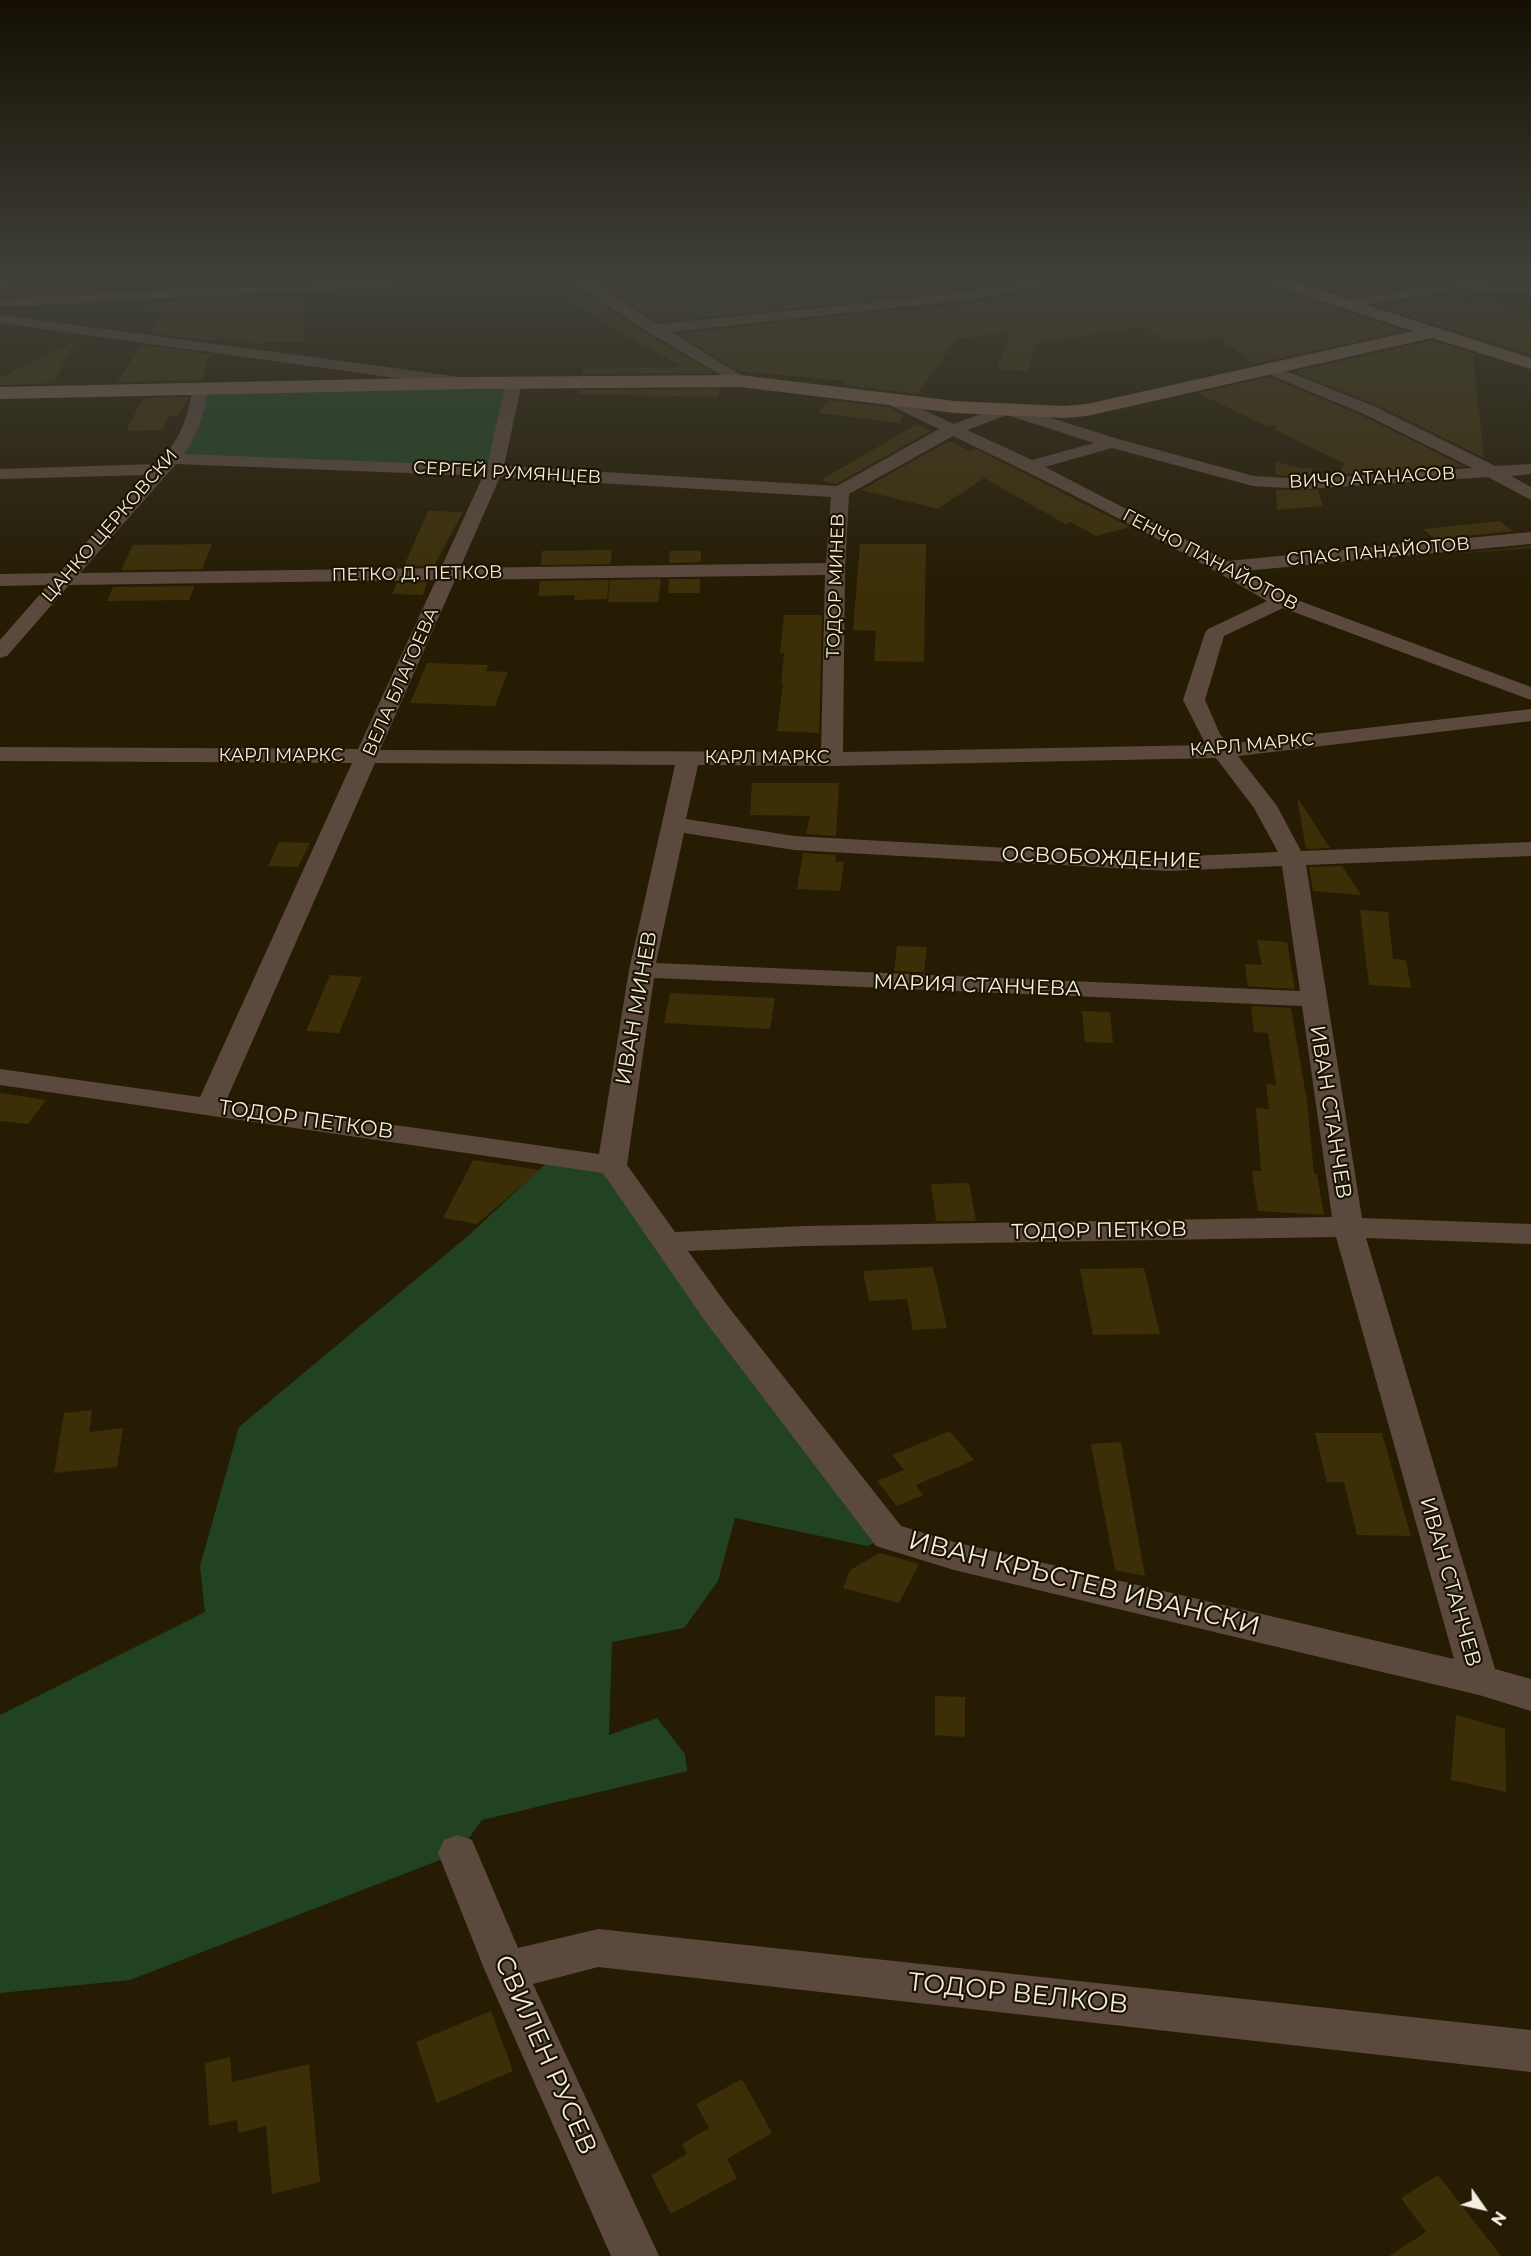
<!DOCTYPE html>
<html>
<head>
<meta charset="utf-8">
<style>
  body { margin:0 }
  #map { position:relative; width:1531px; height:2256px; overflow:hidden; background:#251c03; font-family:Montserrat,sans-serif }
  canvas { display:block }
  .north { position:absolute; left:1453px; top:2178px; width:60px; height:60px; -webkit-text-stroke:4px #1c1300; paint-order:stroke; rotate:124deg; font-size:16px; font-weight:700; line-height:24px; text-align:center; color:#f4eedf }
  .north::after { content:''; display:block; margin:auto; width:21px; height:27px; background:#f4eedf; clip-path:polygon(50% 0,100% 100%,50% 72%,0 100%) }
</style>
</head>
<body>
<div id="map">
<canvas width="1531" height="2256"></canvas>
<div class="north">N</div>
</div>
<script>
const g = document.querySelector('canvas').getContext('2d');
g.lineJoin = 'round';
function paint(path, color) { g.fillStyle = color; g.fill(path, 'evenodd'); }
function write(font, color, halo, rows, align = 'center') {
  g.font = font + ' Montserrat,sans-serif'; g.lineWidth = 4.5; g.setLineDash([]); g.textBaseline = 'middle'; g.strokeStyle = halo; g.fillStyle = color; for (const [text, x, y, turn = 0] of rows) {
    g.save(); g.translate(x, y); g.rotate((+turn || 0) * Math.PI / 180); g.textAlign = isNaN(turn) ? turn : align; if (halo) g.strokeText(text, 0, 0); g.fillText(text, 0, 0); g.restore();
  }
}
paint(new Path2D(`
  M514,382L494,471L173,459L200,390Z
  M554,1156L612,1165L889,1536L867,1546L735,1518L718,1581L684,1628L612,1642L609,1735L657,1718L685,1754L687,1771L482,1820L458,1853L130,1980L0,1993V1715L205,1612L200,1566L239,1427L468,1236Z`), '#214322');
paint(new Path2D(`
  M276,275V282L139,289L140,283Z
  M654,275H817L870,300L659,322L602,286L645,281Z
  M950,275H1012L1021,279L976,288Z
  M1118,275H1246L1249,280L1404,331L1253,364L1220,338L1163,342L1146,326L1037,343L1028,371L997,369L1011,332L956,339L918,394L843,385L847,381L738,371L678,334L891,310L899,314L997,299L993,297L1042,288L1053,292L1117,279Z
  M1281,275H1455L1457,280L1350,297Z
  M561,277L647,334L713,373L582,374L584,367H682L533,282Z
  M1460,292L1463,301L1492,297L1531,321V355L1376,306Z
  M307,293L304,342H263L259,344L215,338L214,341L149,333L163,312L137,313L138,302Z
  M1432,340L1479,355L1473,357L1484,458L1377,405L1294,372Z
  M74,342L54,383L0,385V378Z
  M141,345L210,354L202,380L117,382Z
  M1269,377L1363,416L1463,466L1339,474L1344,463L1275,430V425L1269,427L1197,393Z
  M720,389L718,397L578,394L579,390Z
  M189,397L177,416H169L162,430L126,431L143,398Z
  M830,400L889,407L904,415L899,423L818,413Z
  M917,424L931,431L836,484L821,480Z
  M949,441L969,451L976,449L1130,527L1096,536L1071,522L1065,524L984,478L938,509L861,490Z
  M1275,462L1303,469L1311,467L1314,476L1276,475Z
  M1276,490H1318L1323,506L1277,510Z
  M428,511L463,512L434,566H404Z
  M1500,521L1513,531L1435,539L1423,529Z
  M212,544L202,569L121,570L133,545Z
  M860,544H926L924,662L874,661L876,631L853,630Z
  M1531,546V548L1452,554Z
  M612,550L610,564L541,565L542,551Z
  M670,551H701V562L669,563Z
  M661,579L658,602H608L610,580Z
  M669,579H700V593H668Z
  M609,580L607,599L574,600L575,595L538,596L540,581Z
  M427,582L423,595L392,594L397,583Z
  M195,586L189,600L107,601L113,587Z
  M784,615H822L819,733L777,731L783,683H781L784,653H780Z
  M427,663L488,665L486,671L508,672L495,706L410,703Z
  M752,783H839L836,836L806,834L810,816L750,815Z
  M1297,797L1330,848L1306,849Z
  M279,842L310,843L298,867L268,866Z
  M803,853L836,855L835,862H844L840,891L797,889Z
  M1342,866L1361,895L1313,891L1309,867Z
  M1360,910L1388,912L1393,959L1406,960L1411,988L1369,985Z
  M1257,940L1287,942L1295,989L1248,986L1245,964L1262,965Z
  M897,946L927,947L924,972L894,971Z
  M330,975L362,977L339,1033L306,1031Z
  M670,993L775,998L770,1029L664,1023Z
  M1251,1006L1291,1008L1307,1101L1314,1174H1317L1324,1215L1258,1211L1252,1171H1261L1256,1108L1269,1109L1266,1084L1276,1085L1268,1033L1254,1032Z
  M1082,1011L1110,1012L1113,1043L1085,1042Z
  M0,1093L46,1100L28,1124L0,1121Z
  M473,1160L540,1170L477,1224L443,1218Z
  M969,1183L976,1221H936L931,1184Z
  M933,1267L947,1328L913,1330L907,1299L869,1301L863,1271Z
  M1144,1268L1160,1334L1093,1335L1080,1269Z
  M92,1410L89,1432L123,1428L117,1467L54,1473L64,1413Z
  M950,1431L974,1460L916,1485L911,1478L923,1495L897,1506L877,1481L904,1470L892,1455Z
  M1315,1433H1382L1411,1536L1357,1535L1344,1482H1327Z
  M1121,1442L1145,1576L1115,1570L1091,1444Z
  M880,1553L919,1564L899,1603L843,1588L850,1570Z
  M935,1696L965,1697V1737L935,1735Z
  M1456,1715L1505,1729L1506,1792L1451,1780Z
  M491,2011L513,2071L437,2103L416,2042Z
  M230,2057L232,2082L309,2064L320,2182L272,2194L266,2126L238,2133L237,2120L209,2126L205,2063Z
  M742,2079L772,2133L727,2159L737,2178L671,2214L651,2175L687,2154L682,2144L709,2128L696,2104Z
  M1438,2175L1501,2256H1389L1426,2232L1401,2198Z`), '#3c2f08');
paint(new Path2D(`
  M0,275H14L5,287L0,288Z
  M453,275H546L539,279L0,307V299Z
  M561,275H578L583,278L652,275L645,279L595,285L658,324L917,298L973,291L1051,275H1081L1074,279L973,299L671,332L746,378L748,381L740,386L648,332Z
  M1463,281L1531,285V293L1463,289L1347,308L1340,304L1347,300Z
  M0,315L468,378L476,383L468,388L0,323Z
  M1269,364L1376,407L1495,466L1531,464V474L1511,476L1531,487V500L1488,477L1305,489L1253,486L1112,448L1045,467L1227,561L1531,532V544L1244,571L1289,597L1531,687V700L1283,608L1224,636L1205,700L1220,734L1228,744L1531,709V721L1238,756L1277,806L1301,851L1531,842V856L1306,865L1362,1218L1531,1224V1244L1366,1238L1495,1669L1531,1679V1711L1479,1695L954,1570L876,1546L705,1321L603,1173L0,1085V1069L200,1097L352,763L0,761V747L358,749L436,580L69,585L7,656L0,658V640L48,585L0,586V574L59,573L147,475L0,479V469L156,464C178,444 188,419 192,390L200,385L208,390C205,414 197,434 184,454L487,466L506,382L514,377L522,382L504,466L837,486L939,429L883,402L881,399L883,396L889,394L954,424L1007,404L1118,439L1254,476L1305,479L1472,468L1364,414L1263,372L1261,369L1263,366ZM1007,415L1094,443L1032,460L967,430ZM953,436C1059,487 1165,540 1267,601L1208,629L1205,633L1183,700L1206,745L843,752L845,569L849,494ZM176,464L483,476L441,568L80,573ZM500,477L831,497L826,563L460,568ZM825,575L821,752L380,750L455,580ZM1216,758L1254,808L1278,852L1168,857L794,836L686,819L698,765L832,766ZM375,763L675,765L629,970L599,1154L226,1101ZM684,833L794,850L1168,871L1282,866L1300,991L656,963ZM654,978L1302,1006L1332,1217L803,1226L675,1232L627,1165ZM1336,1237L1454,1659L954,1542L901,1526L727,1305L688,1251L803,1246Z
  M458,1835L472,1840L518,1948L598,1929L1531,2030V2072L598,1967L533,1984L659,2256H611L485,1971L438,1853L444,1840Z`), '#5c493e');
paint(new Path2D(`
  M1248,275H1273L1531,358V369L1432,338L1087,416L1064,418L955,413L740,387L468,389L0,399V387L468,377L740,375L955,401L1064,406L1087,404L1413,331L1250,278Z`), '#806150');
const sky = g.createLinearGradient(0, 0, 0, 591);
sky.addColorStop(0, '#140f02');
sky.addColorStop(0.47, '#404039');
sky.addColorStop(1, '#40403900');
g.fillStyle = sky;
g.fillRect(0, 0, 1531, 591);
write('18px', '#f4eedf', '#1c1300', [
  ["СЕРГЕЙ РУМЯНЦЕВ",507,473,3],
  ["ВИЧО АТАНАСОВ",1372,478,-3],
  ["ЦАНКО ЦЕРКОВСКИ",110,526,-49],
  ["СПАС ПАНАЙОТОВ",1378,552,-5],
  ["ГЕНЧО ПАНАЙОТОВ",1210,560,28],
  ["ПЕТКО Д. ПЕТКОВ",417,574,-1],
  ["ТОДОР МИНЕВ",836,586,-88],
  ["ВЕЛА БЛАГОЕВА",401,682,-66],
  ["КАРЛ МАРКС",1252,745,-5],
  ["КАРЛ МАРКС",281,756],
  ["КАРЛ МАРКС",767,758]
]);
write('21px', '#f4eedf', '#1c1300', [
  ["ОСВОБОЖДЕНИЕ",1101,858,2],
  ["МАРИЯ СТАНЧЕВА",977,986,2],
  ["ИВАН МИНЕВ",637,1008,-80],
  ["ИВАН СТАНЧЕВ",1330,1112,81],
  ["ТОДОР ПЕТКОВ",306,1120,8],
  ["ТОДОР ПЕТКОВ",1099,1231,-1],
  ["ИВАН СТАНЧЕВ",1450,1582,74]
]);
write('26px', '#f4eedf', '#1c1300', [
  ["ИВАН КРЪСТЕВ ИВАНСКИ",1084,1584,14],
  ["ТОДОР ВЕЛКОВ",1018,1994,6],
  ["СВИЛЕН РУСЕВ",545,2055,66]
]);
</script>
</body>
</html>
